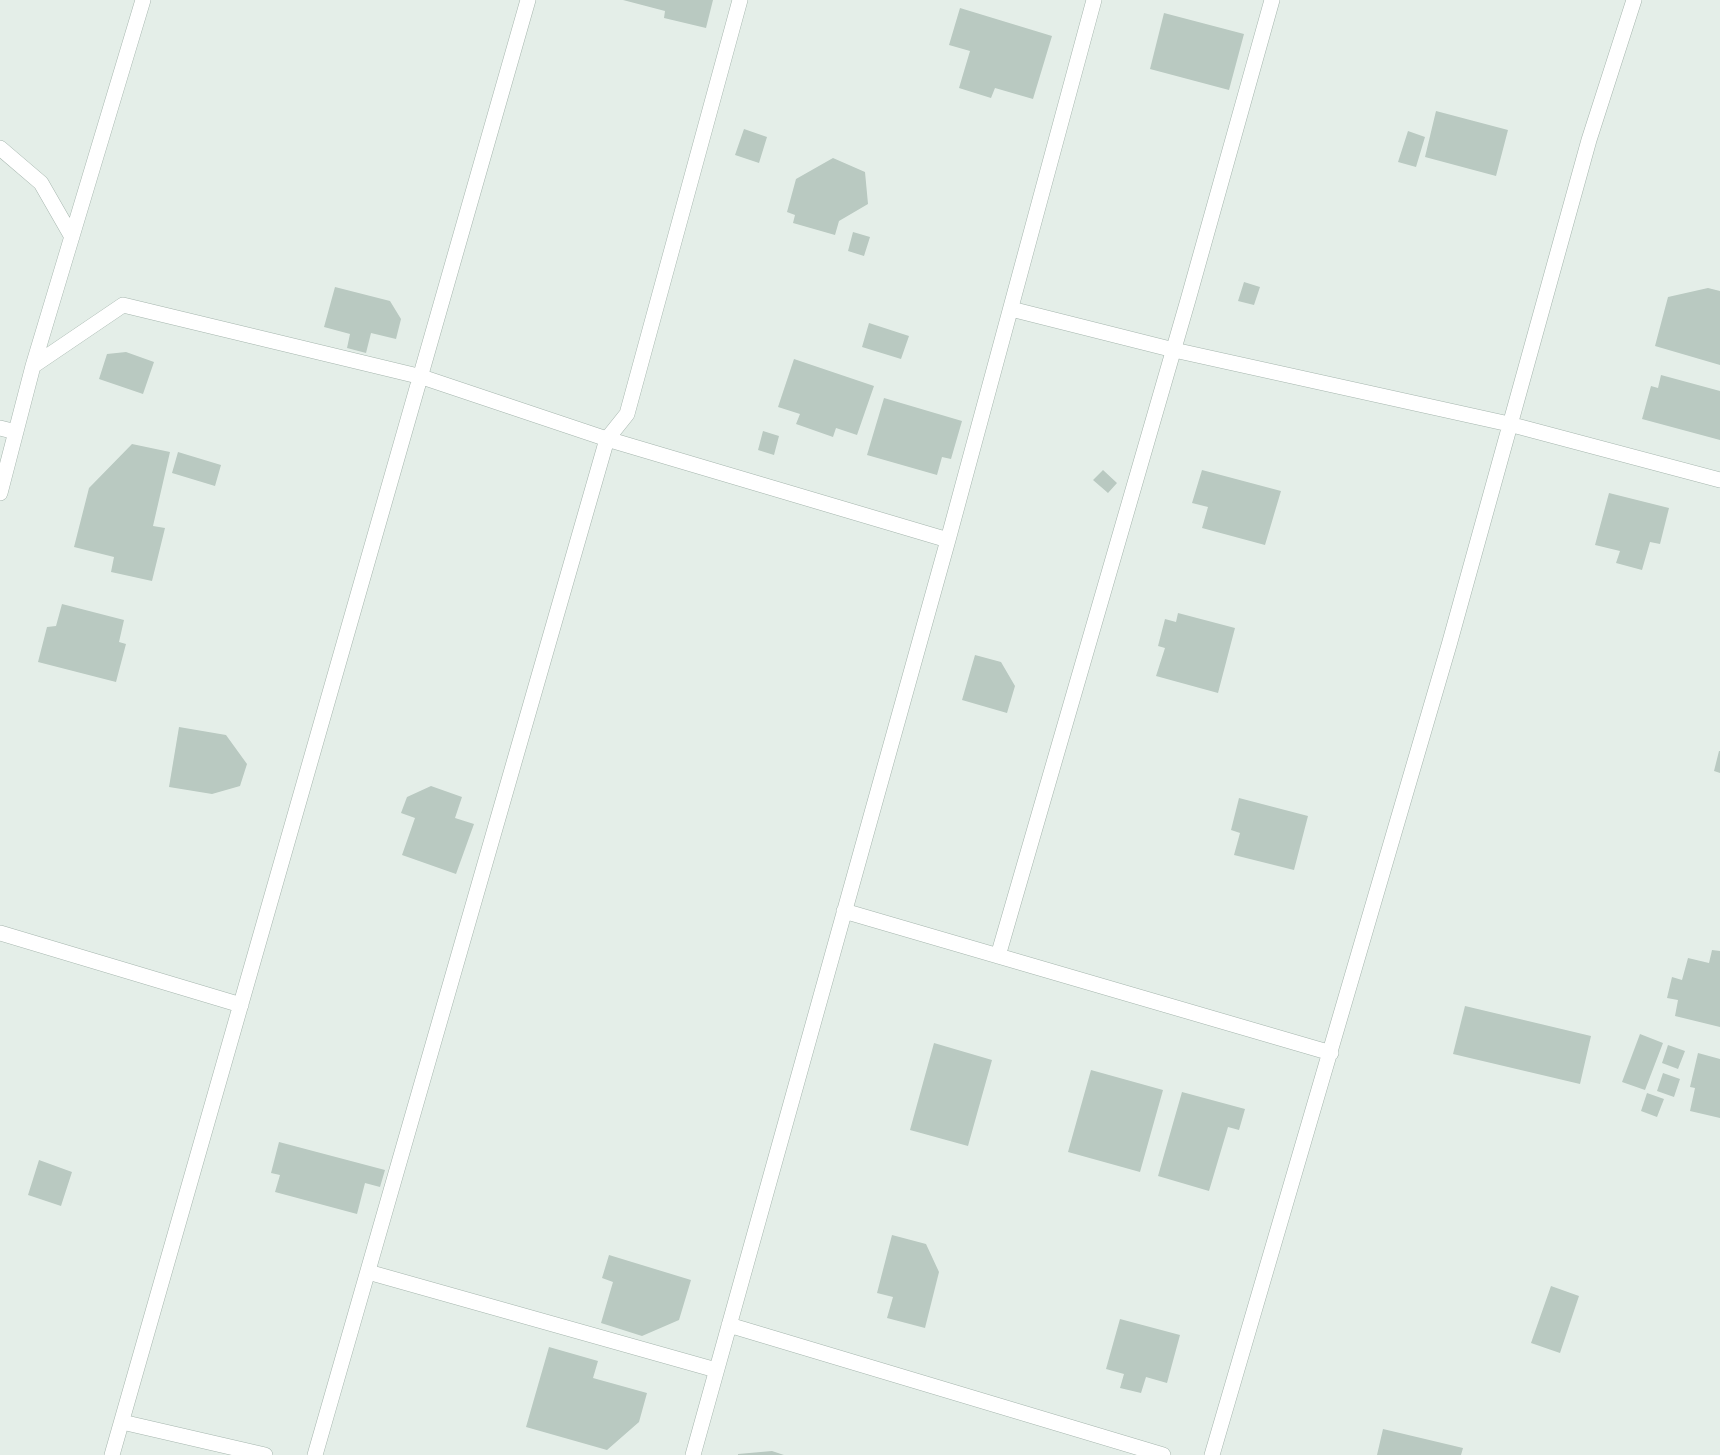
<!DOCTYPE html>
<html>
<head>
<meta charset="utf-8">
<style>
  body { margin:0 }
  canvas { display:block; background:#e4eee8 }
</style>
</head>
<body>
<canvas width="1720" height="1455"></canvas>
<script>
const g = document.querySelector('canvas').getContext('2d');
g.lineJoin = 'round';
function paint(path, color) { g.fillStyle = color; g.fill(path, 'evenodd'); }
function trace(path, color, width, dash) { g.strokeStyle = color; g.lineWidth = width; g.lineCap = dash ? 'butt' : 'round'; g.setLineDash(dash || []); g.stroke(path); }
paint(new Path2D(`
  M623,0H713L706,28L664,18L665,11Z
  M960,8L1052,36L1033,99L995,88L991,98L959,88L970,51L949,45Z
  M1164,13L1244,34L1229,90L1150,69Z
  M1436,111L1508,130L1496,176L1425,157Z
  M744,129L767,137L759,163L735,155Z
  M1408,131L1425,137L1416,167L1398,162Z
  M833,158L865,172L868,204L839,221L835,235L793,223L795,215L787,212L796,179Z
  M853,232L870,237L864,256L848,251Z
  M1244,282L1260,287L1254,305L1238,301Z
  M335,287L390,301L401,319L396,339L371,333L366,353L347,348L350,334L324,327Z
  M1708,288L1720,291V365L1655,346L1668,297Z
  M869,323L909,336L901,359L862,347Z
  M126,352L154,362L143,394L99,379L107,354Z
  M794,359L874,386L857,435L836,428L833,437L796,424L800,414L778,407Z
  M1661,375L1720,391V440L1642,419L1651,386L1658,388Z
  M884,398L962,421L951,459L942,457L937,475L867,455Z
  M763,431L779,436L774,455L758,450Z
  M132,444L170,452L153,526L165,528L152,581L111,572L114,557L74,547L89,488Z
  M178,452L221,465L215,486L172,473Z
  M1103,470L1117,483L1108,493L1093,480Z
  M1202,470L1281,491L1265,545L1202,528L1208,507L1192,503Z
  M1609,493L1669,508L1660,544L1650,542L1642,570L1616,563L1620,551L1595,545Z
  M62,604L124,620L119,642L126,644L116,682L38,662L47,627L56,626Z
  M1178,613L1235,628L1218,693L1156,676L1165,648L1158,646L1165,619L1176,622Z
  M975,655L1001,662L1015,686L1007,713L962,700Z
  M179,727L226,735L247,764L240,786L212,794L169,787Z
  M1719,751H1720V773L1714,771Z
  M431,786L462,797L455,818L474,824L456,874L402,855L415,818L401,813L407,797Z
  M1239,798L1308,816L1294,870L1234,855L1240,833L1231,830Z
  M1712,950L1720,951V1027L1675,1016L1678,1000L1667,998L1672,977L1682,980L1688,958L1709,963Z
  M1465,1006L1591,1036L1580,1084L1453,1054Z
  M1640,1034L1663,1043L1645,1090L1622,1082Z
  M934,1043L992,1060L968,1146L910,1130Z
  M1668,1045L1685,1051L1678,1069L1662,1063Z
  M1698,1053L1720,1059V1118L1690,1111L1695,1088L1690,1087Z
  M1091,1070L1163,1090L1140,1172L1068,1152Z
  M1663,1073L1680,1079L1674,1097L1657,1091Z
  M1182,1092L1245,1109L1239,1130L1228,1127L1209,1191L1158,1176Z
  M1647,1093L1664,1099L1657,1117L1641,1111Z
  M279,1142L385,1170L380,1187L365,1183L357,1214L275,1192L280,1175L271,1173Z
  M39,1160L72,1172L61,1206L28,1195Z
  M892,1235L926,1244L939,1272L925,1328L887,1318L893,1297L877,1293Z
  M609,1255L691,1280L679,1320L642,1336L601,1323L613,1282L602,1278Z
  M1551,1286L1579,1296L1560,1353L1531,1343Z
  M1120,1319L1180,1335L1167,1383L1146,1377L1141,1393L1120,1388L1124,1374L1106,1369Z
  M549,1347L598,1361L593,1378L647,1393L639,1422L607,1450L526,1427Z
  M1383,1429L1463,1448L1461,1455H1377Z
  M772,1451L784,1455H738V1454Z`), '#b9c9c1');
const minor = new Path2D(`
  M0,148L41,183L72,237
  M1011,309L1174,350L1509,424L1720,480
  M33,366L143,0
  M0,428L16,432
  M0,493L33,366L123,305L422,377L607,439L948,540
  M844,911L1331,1053
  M0,933L241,1005
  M998,956L1188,300L1272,0
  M368,1272L716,1370
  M729,1325L1163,1455
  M122,1422L265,1455
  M112,1455L528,0
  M315,1455L607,439L627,414L740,0
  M693,1455L948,540L1094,0
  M1212,1455L1449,645L1589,140L1634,0`);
trace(minor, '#a6b6ae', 16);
trace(minor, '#fff', 15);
</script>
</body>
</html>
